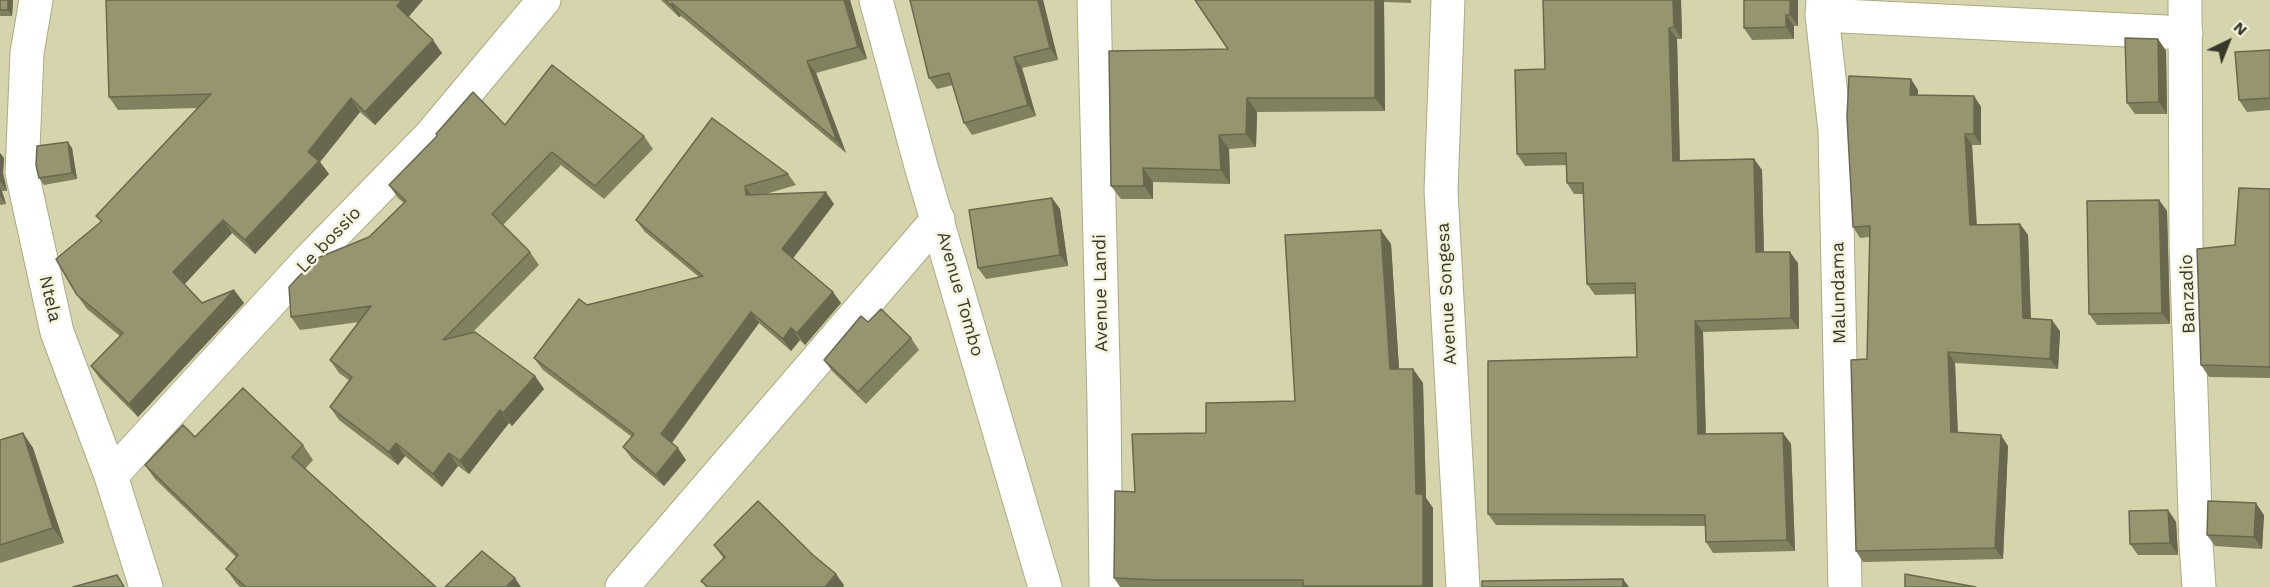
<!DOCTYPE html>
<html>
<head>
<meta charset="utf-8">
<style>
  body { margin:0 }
  #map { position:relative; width:2270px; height:587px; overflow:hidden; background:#d5d4ac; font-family:"Work Sans",sans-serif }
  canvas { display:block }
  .north { position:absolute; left:2198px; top:12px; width:60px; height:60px; -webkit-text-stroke:4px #f4f4df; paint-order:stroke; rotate:43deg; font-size:16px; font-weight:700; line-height:24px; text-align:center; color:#393828 }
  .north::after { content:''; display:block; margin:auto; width:21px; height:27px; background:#393828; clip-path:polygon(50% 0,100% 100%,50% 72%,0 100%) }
</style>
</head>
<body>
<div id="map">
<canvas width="2270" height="587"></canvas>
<div class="north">N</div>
</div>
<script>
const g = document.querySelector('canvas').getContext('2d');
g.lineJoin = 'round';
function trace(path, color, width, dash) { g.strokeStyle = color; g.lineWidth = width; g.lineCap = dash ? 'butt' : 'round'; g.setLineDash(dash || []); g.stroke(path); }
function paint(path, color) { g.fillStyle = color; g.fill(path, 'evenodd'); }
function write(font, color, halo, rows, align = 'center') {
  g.font = font + ' "Work Sans",sans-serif'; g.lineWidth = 5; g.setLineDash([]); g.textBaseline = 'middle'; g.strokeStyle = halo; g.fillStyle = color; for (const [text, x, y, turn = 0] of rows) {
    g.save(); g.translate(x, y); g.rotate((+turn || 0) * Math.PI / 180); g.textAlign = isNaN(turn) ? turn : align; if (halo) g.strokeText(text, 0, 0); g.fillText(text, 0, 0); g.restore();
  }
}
const minor = new Path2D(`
  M36,0L27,53L22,173L57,332L111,476L146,587
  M876,0L921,166L1045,587
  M1094,0L1104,404L1106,587
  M1448,0L1441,191L1463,587
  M1823,0L1822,15L1835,131L1845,587
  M2185,0L2186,241L2196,544L2199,587
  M1822,15L2186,33
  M111,476L309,260L430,136L544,0
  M622,587L938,219`);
trace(minor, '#abab84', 35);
trace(minor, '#fff', 33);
paint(new Path2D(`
  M0,0H13L12,16H0Z
  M661,0H850L867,59L816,73L846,153L681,16L679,17Z
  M1043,0L1058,60L1022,68L1036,116L972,135L964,123L953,85L937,89L929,78Z
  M1195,0H1411V3L1384,2L1385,111L1257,112L1256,147L1229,149L1230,184L1153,182V199H1121L1111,186L1228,49Z
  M1543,0H1681L1682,39H1677L1680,160L1754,159L1762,170L1764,252L1798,263L1799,329L1703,332L1706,434L1783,433L1791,444L1795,551L1713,553L1706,542L1705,526L1496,525L1488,514L1637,357L1635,294L1595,295L1587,284L1583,194H1574L1567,183L1566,165L1525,166L1517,154L1545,69Z
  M1744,0H1798V26H1794V39L1752,40L1744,28Z
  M408,17L442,53L375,125L360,112L320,162L329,174L255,254L232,233L184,284L202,303L234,290L244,303L138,417L100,379L91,366L120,336L87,309L77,295L101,222L96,216L198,108L118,110L109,97Z
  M2158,39L2166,51L2167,114H2135L2127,103Z
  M2270,50V110L2247,112L2239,100Z
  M1918,90V95L1974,96L1981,107V145H1972L1977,225L2020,224L2028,235L2031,319L2060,331L2058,369L1955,363L1958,433L2008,446L2003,559L1863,562L1856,551L1867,359L1870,237L1860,238L1853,227Z
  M712,118L788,174L796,185L766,194L834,204L793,258L841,303L805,345L800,340L791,351L759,323L672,443L686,460L664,486L632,459L623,447L632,437L543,370L534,358L587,305L699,277L645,232L636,220Z
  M505,125L644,136L653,149L604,199L561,165L503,225L530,252L539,265L472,333L535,376L544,389L512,426L509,423L469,474L458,466L442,487L405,456L398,465L339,420L330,407L350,381L339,373L330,360L359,322L300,330L291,317L404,203L398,198L389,185Z
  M72,148L77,179L44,185L39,178Z
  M0,153L4,158L3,173L7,191H2L6,204L0,205Z
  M2270,189V378L2209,377L2201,365L2235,245Z
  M1052,198L1060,209L1068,266L986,279L978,268Z
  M2159,200L2167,211L2170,324L2097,325L2089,314Z
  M1391,244L1399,369H1413L1423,383L1426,498L1433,508V587H1120L1114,578L1206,433L1295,401Z
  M868,322L911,338L919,350L866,404L832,371L824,360Z
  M23,433L33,448L64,543L0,563V440Z
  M195,437L303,445L313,460L305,469L436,587H240L236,583L226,569L236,557L155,479L145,465Z
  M2168,510L2176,522L2178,555H2138L2130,544Z
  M2264,515L2262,549L2215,546L2207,535Z
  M714,545L844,585L843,587H706L701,581L724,559Z`), '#81805f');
paint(new Path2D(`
  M8,0H13L12,16L8,10Z
  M402,0H423L406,20L397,6Z
  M844,0H850L867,59L858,47Z
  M1038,0H1043L1058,60L1050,48Z
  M1375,0H1383L1384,2L1385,111L1375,98Z
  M1673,0H1681L1682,39L1674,27Z
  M1790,0H1798V26L1790,15Z
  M672,3L681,16L679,17L671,5Z
  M1786,15L1794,26V39L1786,27Z
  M1669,28L1677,39L1680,172L1673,161Z
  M2158,39L2166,51L2167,114L2159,102Z
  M433,40L442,53L375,125L365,112Z
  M1014,57L1022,68L1036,116L1028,105Z
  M807,61L816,73L846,153L837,141Z
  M1911,79L1918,90V106L1910,95Z
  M1974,96L1981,107V145L1974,134Z
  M351,98L360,112L320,162L329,174L255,254L245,240L308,152Z
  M1247,98L1257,112L1256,147L1246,134Z
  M1965,134L1972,145L1977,236L1970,225Z
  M1219,135L1229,149L1230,184L1221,170Z
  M68,142L72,148L77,179L72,173Z
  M0,153L4,158L3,173L7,191L0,181Z
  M1754,159L1762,170L1764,263L1756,252Z
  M1143,168L1153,182V199L1144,186Z
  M745,186L753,198L746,195Z
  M0,188L2,191L6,204L0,196Z
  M826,192L834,204L791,261L782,249Z
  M1052,198L1060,209L1068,266L1060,255Z
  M2159,200L2167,211L2170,324L2162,313Z
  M223,220L232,233L183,286L173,272Z
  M2020,224L2028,235L2031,329L2023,318Z
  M1381,230L1391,244L1400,384L1390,369Z
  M1790,252L1798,263L1799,329L1791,318Z
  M234,290L244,303L138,417L129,404Z
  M833,292L841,303L805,345L797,333Z
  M751,312L759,323L669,446L661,434Z
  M2052,320L2060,331L2058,369L2050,359Z
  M1695,321L1703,332L1706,445L1698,434Z
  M791,328L800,340L791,351L783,339Z
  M1948,352L1955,363L1958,443L1951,432Z
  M1413,369L1423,383L1426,498L1433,508V587H1423V586L1416,494Z
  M535,376L544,389L512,426L503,413Z
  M500,410L509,423L469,474L460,461Z
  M23,433L33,448L64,543L53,528Z
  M1783,433L1791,444L1795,551L1787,540Z
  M2001,435L2008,446L2003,559L1995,548Z
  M396,443L405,456L398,465L389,452Z
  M678,448L686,460L664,486L656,475Z
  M449,453L458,466L442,487L433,474Z
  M2256,503L2264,515L2262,549L2254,537Z
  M2168,510L2176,522L2178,555L2170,543Z
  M836,574L844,585L843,587H825Z
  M515,578L521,587H506Z
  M1623,579L1629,587H1623Z`), '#69684e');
const building = new Path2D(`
  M0,0H8V10H0Z
  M106,0H402L397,6L433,40L365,112L351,98L308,152L319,161L245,240L223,220L173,272L202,303L234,290L129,404L91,366L123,333L77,295L56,259L102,221L96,216L211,94L109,97Z
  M665,0H844L858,47L807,61L837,141L672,3L671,5Z
  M910,0H1038L1050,48L1014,57L1028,105L964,123L949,73L929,78Z
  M1195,0H1375V98H1247L1246,134L1219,135L1221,170L1143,168L1144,186H1111L1109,51L1228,49Z
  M1543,0H1673L1674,27L1669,28L1673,161L1754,159L1756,252H1790L1791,318L1695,321L1698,434L1783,433L1787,540L1706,542L1705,515L1488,514V361L1637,357L1635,283L1587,284L1583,183H1567L1566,153L1517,154L1515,70L1545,69Z
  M1744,0H1790V15H1786V27L1744,28Z
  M2125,38L2158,39L2159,102L2127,103Z
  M2270,50V98L2239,100L2235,52Z
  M552,65L644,136L595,186L552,152L492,214L530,252L443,340L475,332L535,376L503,413L500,410L460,461L449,453L433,474L396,443L389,452L330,407L352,377L330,360L371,306L291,317L289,287L315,259L369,237L406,201L389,185L437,136L436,134L473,92L505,125Z
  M1849,76L1911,79L1910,95L1974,96V134H1965L1970,225L2020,224L2023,318L2052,320L2050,359L1948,352L1951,432L2001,435L1995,548L1856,551L1851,360L1867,359L1870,226L1853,227L1847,117Z
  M712,118L788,174L745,186L746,195L826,192L782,249L833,292L797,333L791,328L783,339L751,312L661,434L678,448L656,475L623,447L634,434L534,358L579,299L587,305L703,276L636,220Z
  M68,142L72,173L39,178L36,165L37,146Z
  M2239,188L2270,189V367L2201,365L2197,249L2235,245Z
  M1052,198L1060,255L978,268L969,210Z
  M2159,200L2162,313L2089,314L2087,201Z
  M1381,230L1390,369H1413L1416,494H1423V586H1303V580H1159L1114,578L1115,491L1135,492L1132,434L1206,433V403L1295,401L1285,235Z
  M881,309L911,338L858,392L824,360L861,316L868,322Z
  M243,388L303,445L292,457L436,587H246L226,569L238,555L145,465L183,425L195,437Z
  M23,433L53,528L0,545V440Z
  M758,501L813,555L836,574L825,587H708L701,581L725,557L714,545Z
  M2208,501L2256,503L2254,537L2207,535Z
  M2168,510L2170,543L2130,544L2129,511Z
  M482,551L515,578L506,587H445Z
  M1905,574L1976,587H1905Z
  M117,575L124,587H73Z
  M1623,579V587H1482V581Z`);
paint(building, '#96956f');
trace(building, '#69684e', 1.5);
write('18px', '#393828', '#f4f4df', [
  ["Le bossio",329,240,-46],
  ["Avenue Landi",1101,293,-91],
  ["Malundama",1839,293,-91],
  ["Avenue Tombo",960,294,74],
  ["Avenue Songesa",1447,294,-93],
  ["Banzadio",2188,294,-92],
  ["Ntela",50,299,77]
]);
</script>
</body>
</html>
